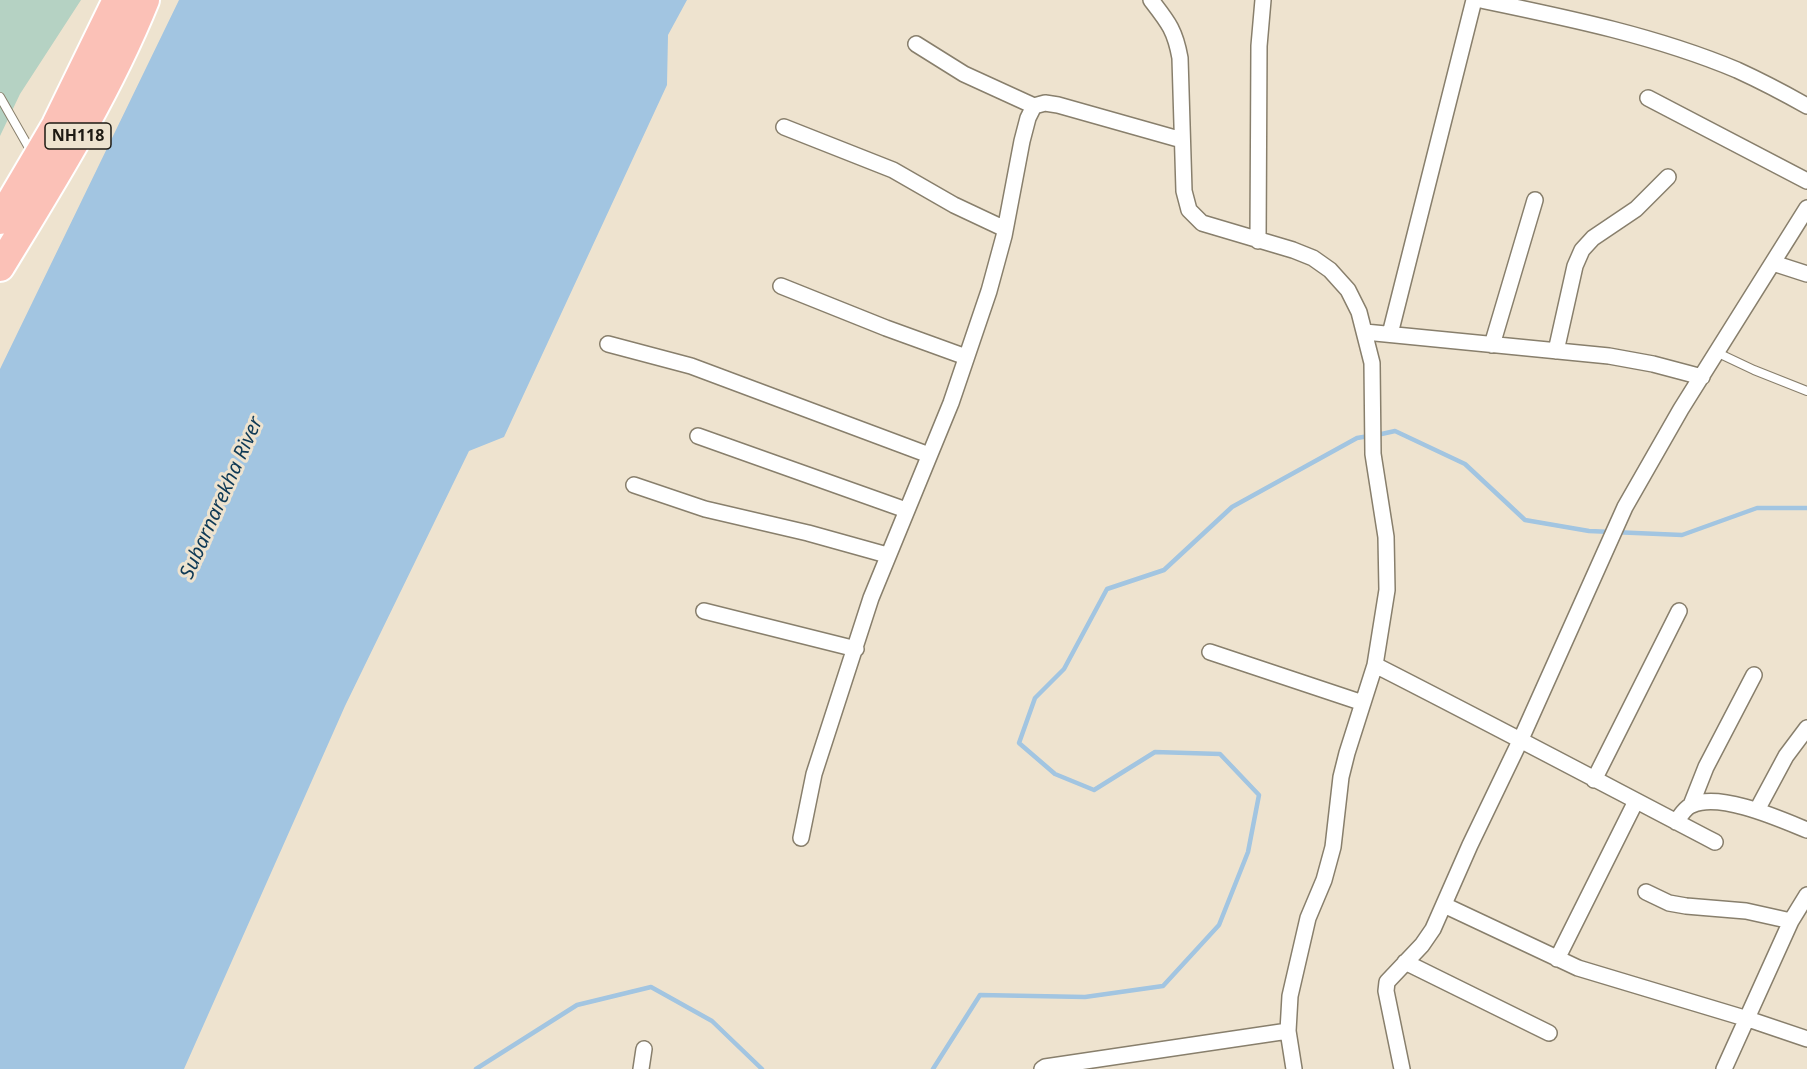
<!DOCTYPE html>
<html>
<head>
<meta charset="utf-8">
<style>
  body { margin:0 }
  canvas { display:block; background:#eee3cf }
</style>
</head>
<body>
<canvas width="1807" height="1069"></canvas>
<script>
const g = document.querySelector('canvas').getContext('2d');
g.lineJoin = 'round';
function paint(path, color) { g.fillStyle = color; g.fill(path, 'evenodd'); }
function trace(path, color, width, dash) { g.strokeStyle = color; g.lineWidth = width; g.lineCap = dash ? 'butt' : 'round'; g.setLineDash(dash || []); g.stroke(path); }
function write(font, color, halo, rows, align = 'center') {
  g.font = font + ' "Noto Sans",sans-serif'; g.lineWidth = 6; g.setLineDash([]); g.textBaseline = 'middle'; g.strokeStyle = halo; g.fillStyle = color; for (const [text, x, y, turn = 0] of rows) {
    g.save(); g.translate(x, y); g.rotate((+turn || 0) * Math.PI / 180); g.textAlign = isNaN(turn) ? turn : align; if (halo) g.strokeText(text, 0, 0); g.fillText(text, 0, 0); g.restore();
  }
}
paint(new Path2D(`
  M0,0H81L20,94L0,136Z`), '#b5d2c3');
paint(new Path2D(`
  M179,0H687L668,35L667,85L504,437L469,451L345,706L184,1069H0V369Z`), '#a2c5e1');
trace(new Path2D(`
  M1377,435L1395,431L1465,464L1525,520L1589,531L1682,535L1757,508H1807
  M476,1069L577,1005L651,987L712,1021L762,1069
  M933,1069L980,995L1085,997L1163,986L1219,925L1248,852L1259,795L1220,754L1155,752L1094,790L1055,774L1019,743L1035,698L1064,669L1107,589L1164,570L1232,507L1357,438L1369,436`), '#a2c5e1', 4.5);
const lane = new Path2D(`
  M0,97L32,153
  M1718,353L1754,370L1807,391`);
const street = new Path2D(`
  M1151,0C1168,22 1175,30 1180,58L1184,191L1189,210L1202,223L1293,250L1313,258L1330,270L1348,290L1359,312L1372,363L1373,454L1386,537L1387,590L1375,665L1347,753L1341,777L1333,847L1324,880L1308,918L1290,996L1288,1031L1294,1069
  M1481,0C1568,18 1656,36 1737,70C1761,81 1784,93 1807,106
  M916,44L964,74L1034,106
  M1648,98L1807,181
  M784,127L893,170L954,205L1005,229
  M1258,241L1259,46L1263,0
  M1773,263L1807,274
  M781,286L886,328L966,357
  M1365,332L1609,356L1653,364L1702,377
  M1390,334L1474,0
  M608,344L691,366L929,455
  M1492,345L1535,200
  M1556,351L1575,266L1582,250L1593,238L1636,209L1668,177
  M698,436L906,510
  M634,485L705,509L808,533L887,555
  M704,611L856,649
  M1210,652L1363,703
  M1375,665C1489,723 1602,783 1715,842
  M1594,780L1679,611
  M1691,805L1706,767L1754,675
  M1757,810L1786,756L1807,728
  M1676,822C1680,816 1686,807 1692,805C1720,792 1780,819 1807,830
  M801,838L814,774L871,598L951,403L989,291L1004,236L1022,141L1028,118L1034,106L1045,103L1058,105L1182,140
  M1646,892L1669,903L1686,906L1746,911L1791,921
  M1444,905L1578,968L1751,1020L1807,1039
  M1557,959L1636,801
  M1405,962L1549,1033
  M641,1069L644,1049
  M1042,1069L1045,1067L1288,1031
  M1402,1069L1386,991L1387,982L1422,945L1433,929L1470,845L1521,739L1625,507L1681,409L1807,208
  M1724,1069L1791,921L1807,895`);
const highway = new Path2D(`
  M0,220L56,125L117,0
  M0,267C53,180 107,94 145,0`);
trace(lane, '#887f6c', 10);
trace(street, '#887f6c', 18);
trace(highway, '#fff', 32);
trace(lane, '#fff', 8);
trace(street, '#fff', 15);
trace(highway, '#fbc1b7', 28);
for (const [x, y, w] of [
  [78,136,66]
]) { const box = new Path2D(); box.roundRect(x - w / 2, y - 13, w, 26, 4.5); g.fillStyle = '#eee3cf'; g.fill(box); trace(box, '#1e1a13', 1.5); }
write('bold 16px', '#1e1a13', null, [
  ["NH118",78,136]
]);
write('italic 20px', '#0e3955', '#eee3cf', [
  ["Subarnarekha River",222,498,-66]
]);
</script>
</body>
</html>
